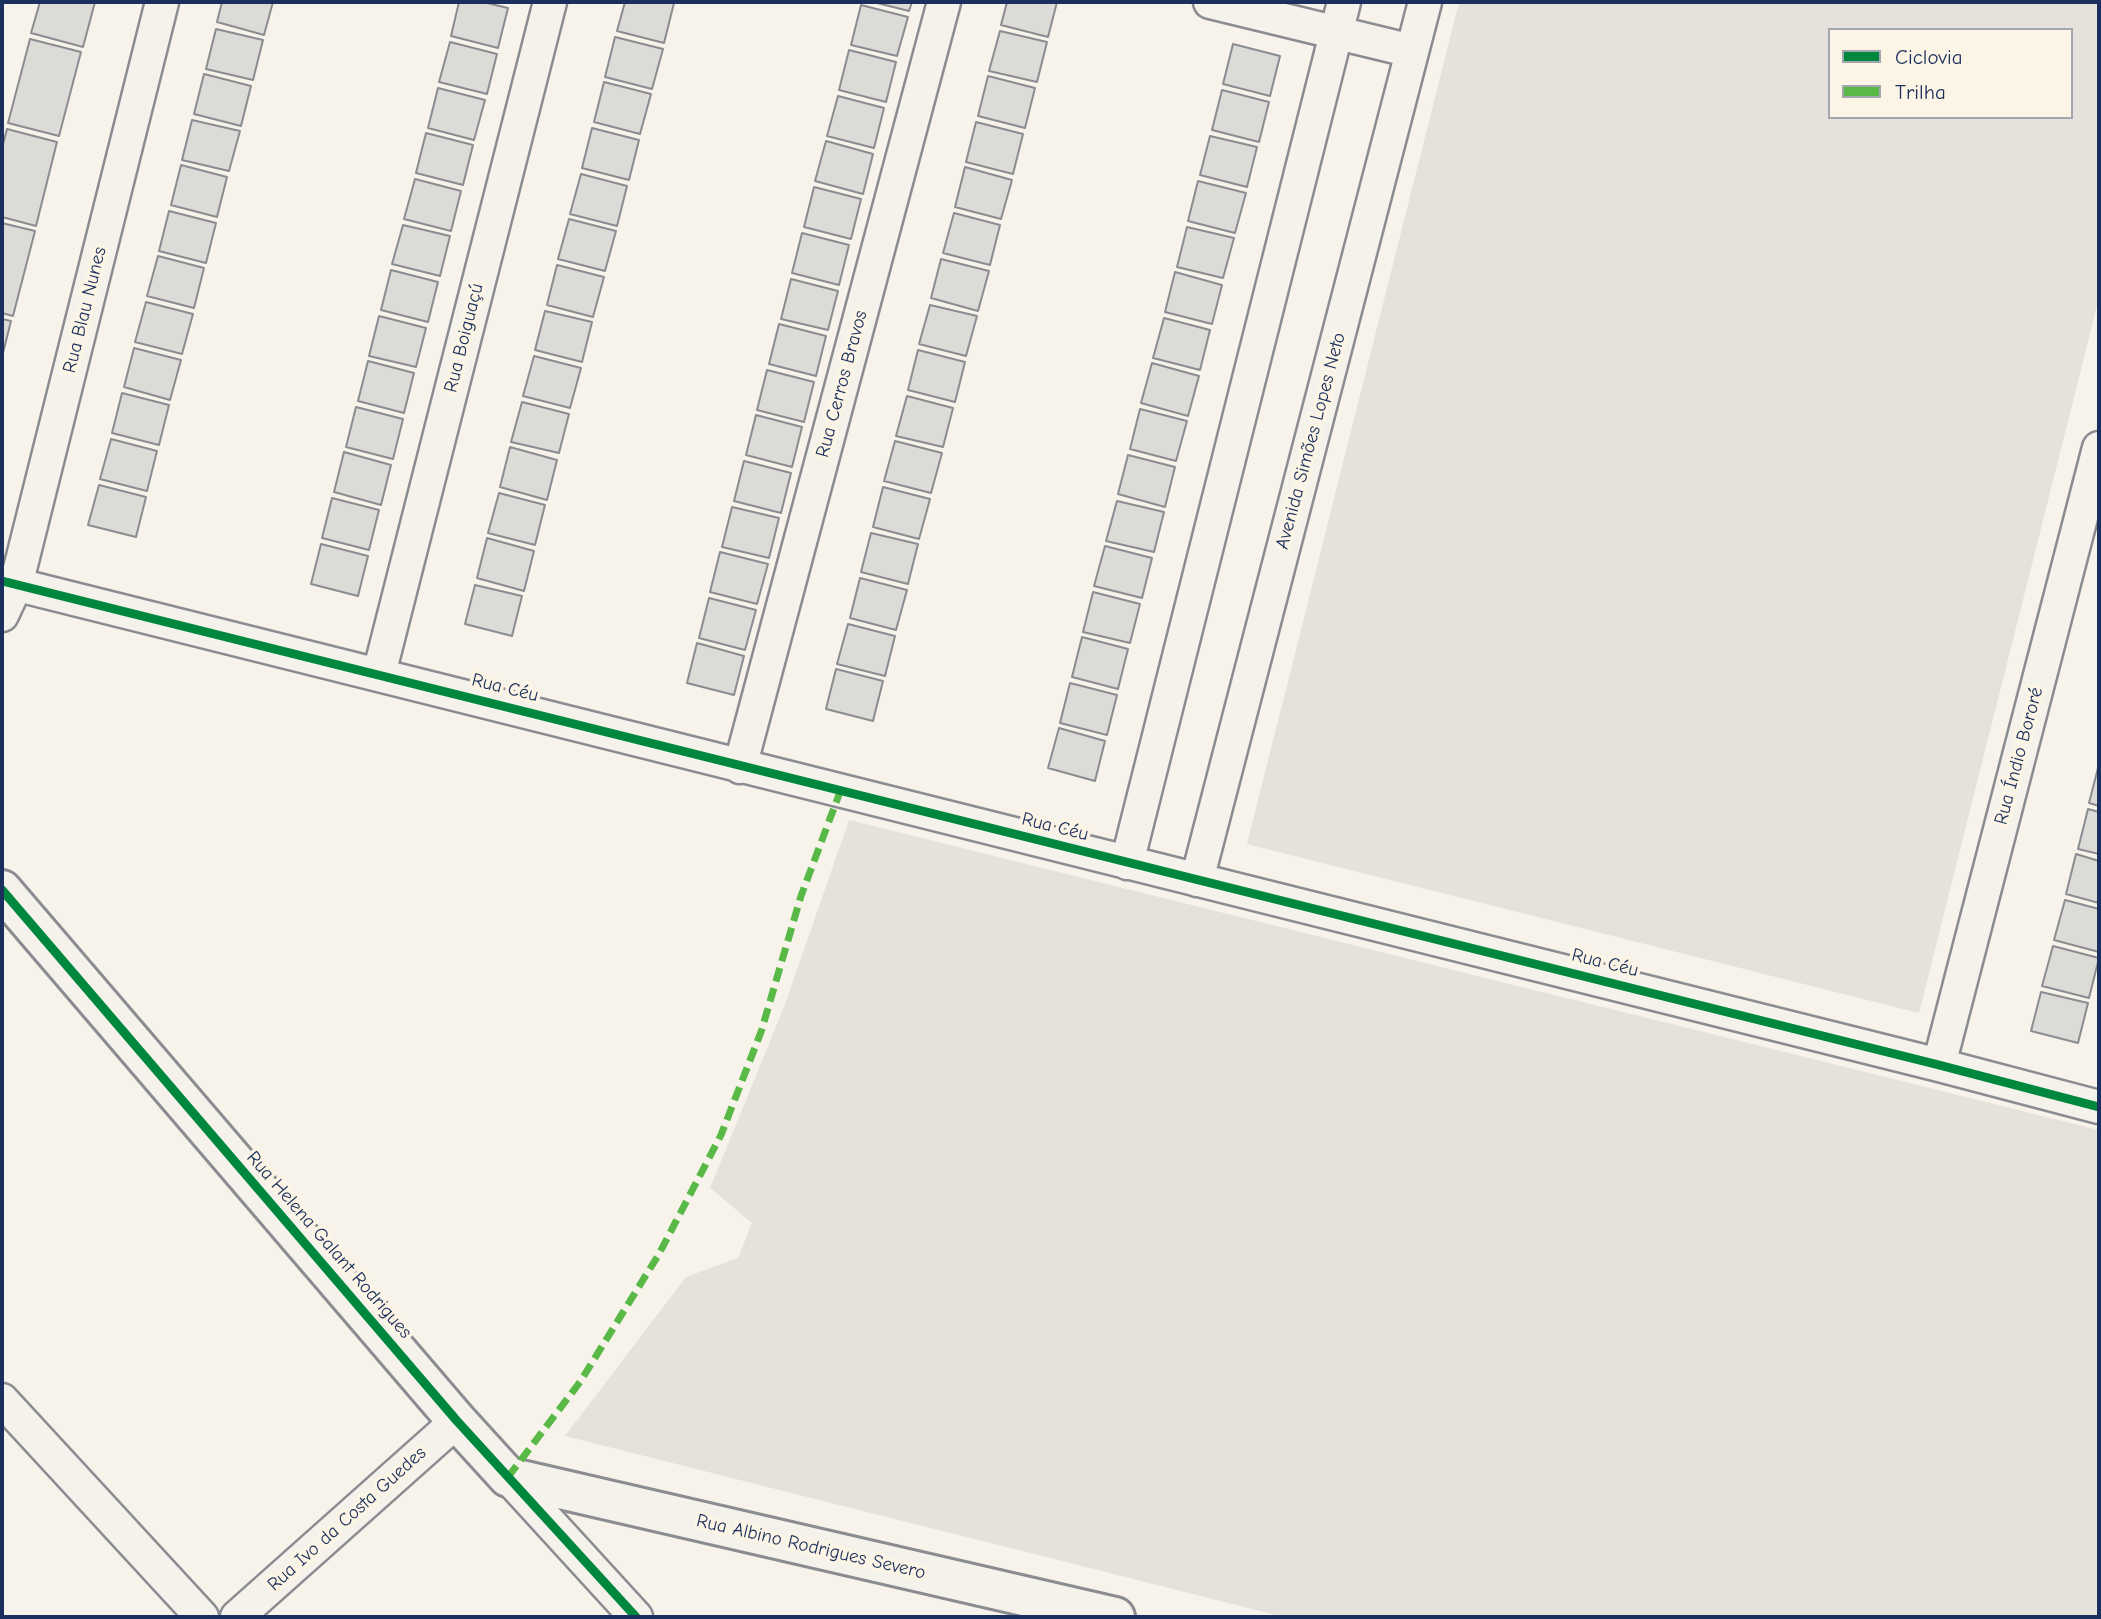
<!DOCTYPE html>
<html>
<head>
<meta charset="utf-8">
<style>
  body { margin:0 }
  #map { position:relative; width:2101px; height:1619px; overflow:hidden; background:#f7f3ea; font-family:"Comic Neue",sans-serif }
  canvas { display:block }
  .frame { position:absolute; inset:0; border:4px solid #1b2f5e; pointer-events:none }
  .legend { position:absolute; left:1828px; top:28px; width:245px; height:91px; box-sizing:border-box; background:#fcf5e5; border:2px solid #a2a6af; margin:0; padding:9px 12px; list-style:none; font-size:21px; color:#1b2f5e }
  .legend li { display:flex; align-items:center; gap:14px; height:35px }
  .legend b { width:35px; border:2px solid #a2a6af }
</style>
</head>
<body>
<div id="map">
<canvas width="2101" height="1619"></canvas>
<div class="frame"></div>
<ul class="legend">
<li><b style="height:9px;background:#00873e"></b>Ciclovia</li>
<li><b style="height:9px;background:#58b947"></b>Trilha</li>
</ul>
</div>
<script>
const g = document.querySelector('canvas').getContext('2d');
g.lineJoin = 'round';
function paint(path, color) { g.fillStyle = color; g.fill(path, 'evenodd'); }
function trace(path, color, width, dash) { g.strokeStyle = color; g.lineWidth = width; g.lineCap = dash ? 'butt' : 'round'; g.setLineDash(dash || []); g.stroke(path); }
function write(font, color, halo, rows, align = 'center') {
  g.font = font + ' "Comic Neue",sans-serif'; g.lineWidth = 7; g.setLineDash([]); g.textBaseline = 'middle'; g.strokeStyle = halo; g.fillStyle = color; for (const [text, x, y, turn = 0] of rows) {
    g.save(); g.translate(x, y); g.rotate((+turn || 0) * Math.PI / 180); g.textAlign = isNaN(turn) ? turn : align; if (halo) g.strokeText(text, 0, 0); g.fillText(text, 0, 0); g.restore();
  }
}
paint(new Path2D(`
  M1459,2H2099V298L1919,1013L1247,844ZM1830,30H2071V117H1830Z
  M849,820L2099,1130V1617H1284L565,1436L686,1277L738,1258L752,1223L710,1188L784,1007Z`), '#e6e2db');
const building = new Path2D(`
  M40,2H95L83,47L31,33Z
  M222,2H273L264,35L217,22Z
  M459,2H483L508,8L498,48L451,36Z
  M625,2L674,3L664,43L617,31Z
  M873,2H912L909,11Z
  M1007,2H1057L1048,37L1001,25Z
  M861,5L908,17L897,56L851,45Z
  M216,29L263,40L253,80L206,69Z
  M1000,31L1047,42L1037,82L989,71Z
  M615,37L663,49L652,89L605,77Z
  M30,39L81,52L59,136L8,123Z
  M450,42L497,54L487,94L439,82Z
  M1233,44L1280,56L1270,96L1223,84Z
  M849,50L896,62L886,102L839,90Z
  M204,74L251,86L241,126L194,114Z
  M988,76L1035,88L1025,128L978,116Z
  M604,82L651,94L640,134L594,122Z
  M438,88L485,100L474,140L428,128Z
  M1222,90L1269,102L1259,142L1212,130Z
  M838,96L884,108L874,148L827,136Z
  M192,120L240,131L229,171L182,160Z
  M976,122L1023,134L1013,174L966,162Z
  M592,128L639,140L629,180L582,168Z
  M7,129L57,142L36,226L2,217V148Z
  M426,133L473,145L463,185L416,173Z
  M1210,136L1257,147L1247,187L1200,175Z
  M826,141L873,154L863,194L815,181Z
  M181,165L227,177L217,217L171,205Z
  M965,167L1012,180L1001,219L955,207Z
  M581,174L627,186L617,226L570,214Z
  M415,179L461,191L451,231L404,219Z
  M1198,181L1246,193L1235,233L1188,221Z
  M814,187L861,199L851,239L804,227Z
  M169,211L216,223L206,263L159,251Z
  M954,213L1000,225L990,265L943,253Z
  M569,219L616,231L605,271L558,259Z
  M2,223L35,231L13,316L2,313Z
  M403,225L450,236L440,276L392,264Z
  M1187,227L1234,238L1223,278L1177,267Z
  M802,233L849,245L839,285L792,273Z
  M158,256L204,268L194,308L147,296Z
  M941,259L989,271L978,311L931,298Z
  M557,265L604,277L593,317L547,305Z
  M391,270L438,282L428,322L381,310Z
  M1175,272L1222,285L1212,324L1165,312Z
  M791,279L838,291L828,330L781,319Z
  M146,302L193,314L182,354L135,342Z
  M930,305L977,316L966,356L919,344Z
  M545,311L592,322L582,362L535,350Z
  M379,316L426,328L416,367L369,356Z
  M1164,318L1210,330L1200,370L1153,358Z
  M2,319L11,321L2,357Z
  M779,324L826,336L816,376L769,364Z
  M134,348L181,360L170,400L124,387Z
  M918,350L965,362L955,402L908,390Z
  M534,356L581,368L570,408L523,396Z
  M368,361L414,373L404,413L358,401Z
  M1152,363L1199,376L1188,416L1141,403Z
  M767,370L814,382L804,422L757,410Z
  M122,393L169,405L159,445L112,433Z
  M907,396L953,408L943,447L896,436Z
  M522,402L569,414L559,453L511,442Z
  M356,407L403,419L393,459L346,447Z
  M1140,409L1187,421L1176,461L1130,449Z
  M756,415L802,427L792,467L746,455Z
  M111,439L157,451L147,491L100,479Z
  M895,441L942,453L931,493L884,481Z
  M510,447L557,460L547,500L500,487Z
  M344,452L391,465L381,505L334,492Z
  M1128,455L1175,467L1165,507L1118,494Z
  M744,461L791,473L781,513L734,501Z
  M99,485L146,497L136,537L88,525Z
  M883,487L930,499L919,539L873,527Z
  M499,493L545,505L535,545L488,533Z
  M332,498L379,510L369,550L322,538Z
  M1117,501L1164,512L1154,552L1106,541Z
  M732,507L779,518L769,558L722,547Z
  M871,533L918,544L908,584L861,572Z
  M487,538L534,551L524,591L477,578Z
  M321,544L368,556L358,596L311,584Z
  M1105,546L1152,558L1142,598L1094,586Z
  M720,552L768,564L757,604L710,592Z
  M860,578L907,590L896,630L850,618Z
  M475,585L522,596L512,636L465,624Z
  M1093,592L1140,604L1130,643L1083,632Z
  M709,598L756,610L745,650L699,638Z
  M848,624L895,636L885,676L837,664Z
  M1082,637L1128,649L1118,689L1072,677Z
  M697,643L744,656L734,695L687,683Z
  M836,669L883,681L873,721L826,709Z
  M1070,683L1117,695L1107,735L1060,723Z
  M1059,728L1105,741L1095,781L1048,768Z
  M2099,764V806L2089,803Z
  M2088,809L2099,812V854L2078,849Z
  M2076,854L2099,861V903L2066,894Z
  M2065,900L2099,909V952L2054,940Z
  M2053,946L2099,958L2089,998L2042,986Z
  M2041,992L2088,1003L2078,1043L2031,1031Z`);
paint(building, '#dddbd7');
trace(building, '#8a8c91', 2);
const minor = new Path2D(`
  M1210,2L1412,51
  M2,581L1939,1065L2099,1107
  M2,615L16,585L162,2
  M379,674L550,2
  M740,767L944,2
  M1127,863L1344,2
  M1197,880L1425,2
  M1939,1065L2099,448
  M2,1400L202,1617
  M508,1477L636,1617
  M237,1617L457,1421`);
const tertiary = new Path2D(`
  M2,890L457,1421L508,1477L1115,1617`);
trace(minor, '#8a8c91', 37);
trace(tertiary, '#8a8c91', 44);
trace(minor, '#f5f2ec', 32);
trace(tertiary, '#f5f2ec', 38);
trace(new Path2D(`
  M508,1477L580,1382L659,1254L721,1135L761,1032L801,896L840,792`), '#58b947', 7, [14, 7]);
trace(new Path2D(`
  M2,581L1939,1065L2099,1107
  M2,890L457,1421L636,1617`), '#00873e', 9);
write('19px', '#1b2f5e', '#fcf5e5', [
  ["Rua Blau Nunes",85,310,-76],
  ["Rua Boiguaçú",464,338,-76],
  ["Rua Cerros Bravos",842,384,-75],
  ["Avenida Simões Lopes Neto",1311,441,-75],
  ["Rua Céu",505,688,14],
  ["Rua Índio Bororé",2019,756,-75],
  ["Rua Céu",1055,827,14],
  ["Rua Céu",1605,963,14],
  ["Rua Helena Galant Rodrigues",329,1245,49],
  ["Rua Ivo da Costa Guedes",347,1519,-42],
  ["Rua Albino Rodrigues Severo",811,1547,13]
]);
</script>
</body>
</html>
